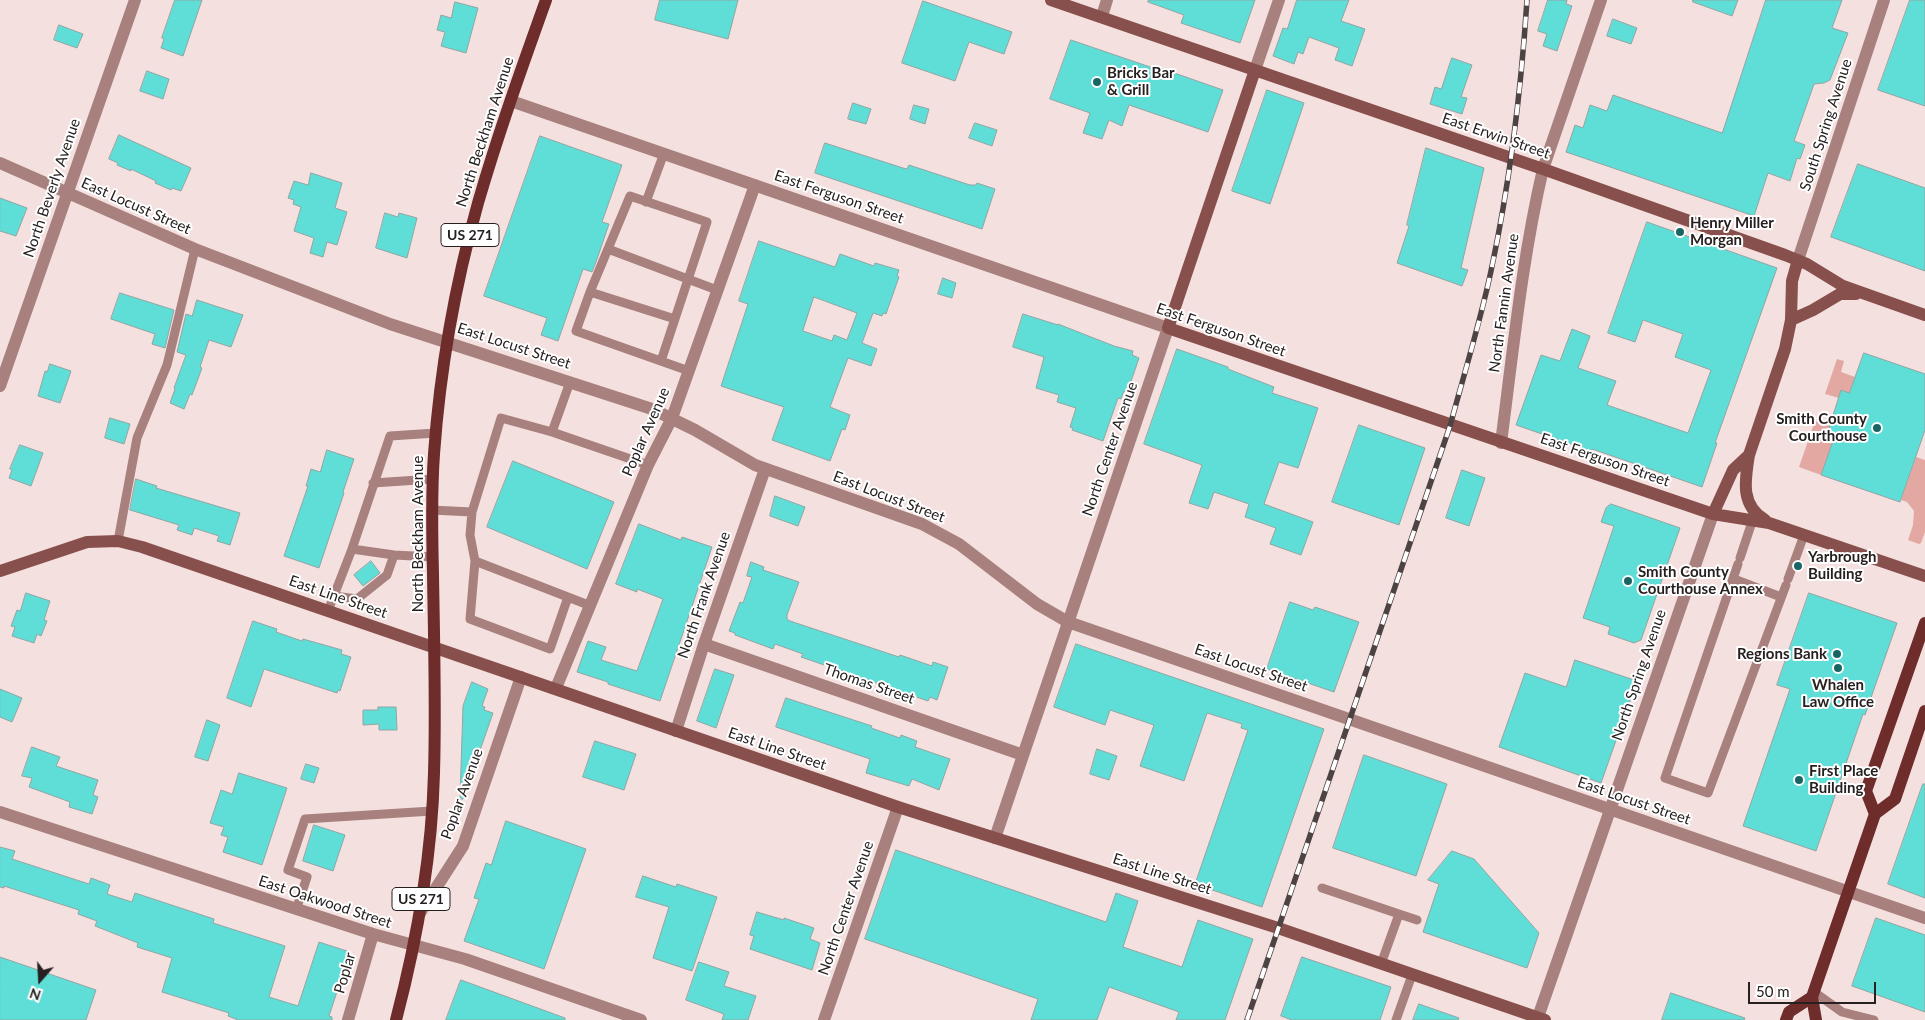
<!DOCTYPE html>
<html>
<head>
<meta charset="utf-8">
<style>
  body { margin:0 }
  #map { position:relative; width:1925px; height:1020px; overflow:hidden; background:#f4e0de; font-family:Lato,sans-serif }
  canvas { display:block }
  .north { position:absolute; left:15px; top:955px; width:50px; height:50px; -webkit-text-stroke:4px #fff; paint-order:stroke; rotate:199deg; font-size:14px; font-weight:700; line-height:20px; text-align:center; color:#272020 }
  .north::after { content:''; display:block; margin:auto; width:18px; height:22px; background:#272020; clip-path:polygon(50% 0,100% 100%,50% 72%,0 100%) }
  .scale { position:absolute; left:1748px; top:982px; width:128px; height:22px; box-sizing:border-box; border:2px solid #272020; border-top:0; padding-left:6px; font-size:15px; line-height:18px; white-space:nowrap; color:#272020; -webkit-text-stroke:4px #fff; paint-order:stroke }
</style>
</head>
<body>
<div id="map">
<canvas width="1925" height="1020"></canvas>
<div class="north">N</div>
<div class="scale">50 m</div>
</div>
<script>
const g = document.querySelector('canvas').getContext('2d');
g.lineJoin = 'round';
function paint(path, color) { g.fillStyle = color; g.fill(path, 'evenodd'); }
function trace(path, color, width, dash) { g.strokeStyle = color; g.lineWidth = width; g.lineCap = dash ? 'butt' : 'round'; g.setLineDash(dash || []); g.stroke(path); }
function write(font, color, halo, rows, align = 'center') {
  g.font = font + ' Lato,sans-serif'; g.lineWidth = 4; g.setLineDash([]); g.textBaseline = 'middle'; g.strokeStyle = halo; g.fillStyle = color; for (const [text, x, y, turn = 0] of rows) {
    g.save(); g.translate(x, y); g.rotate((+turn || 0) * Math.PI / 180); g.textAlign = isNaN(turn) ? turn : align; if (halo) g.strokeText(text, 0, 0); g.fillText(text, 0, 0); g.restore();
  }
}
paint(new Path2D(`
  M1837,359L1844,361L1841,372L1855,377L1849,393L1839,398L1825,394Z
  M1815,421L1830,426L1828,431L1835,435L1821,475L1799,467Z
  M1916,457L1925,460V532L1921,543L1919,544L1908,540L1913,525L1914,511L1907,502L1901,500Z`), '#e4a8a3');
const building = new Path2D(`
  M175,0H202L183,56L161,48L164,39L162,38Z
  M660,0H738L728,39L655,20Z
  M1149,0H1255L1240,43L1181,23L1184,15L1148,2Z
  M1297,0H1349L1341,21L1365,29L1352,66L1335,60L1339,48L1309,37L1303,54L1298,52L1294,64L1273,56L1283,28L1287,29Z
  M1548,0H1567L1566,4L1572,6L1557,51L1543,46L1547,34L1538,31Z
  M1693,0H1738L1732,16L1693,2Z
  M1766,0H1842L1832,28L1848,33L1830,80L1824,83L1814,84L1794,141L1805,145L1800,159L1797,158L1790,181L1768,173L1754,216L1566,152L1575,125L1583,128L1590,105L1607,111L1613,95L1722,133Z
  M1910,0H1925V106L1878,90Z
  M923,1L1012,32L1004,54L969,42L955,81L902,63Z
  M455,2L478,8L466,53L441,46L445,32L437,30L441,15L451,18Z
  M1613,19L1637,28L1631,44L1607,36Z
  M59,25L83,34L77,48L54,40Z
  M1071,40L1156,69L1157,67L1223,90L1208,132L1129,105L1122,126L1109,120L1102,139L1083,133L1090,113L1050,99Z
  M1452,58L1472,65L1461,97L1467,98L1462,114L1430,104L1435,87L1441,89Z
  M147,71L169,79L163,99L140,91Z
  M1267,90L1304,103L1270,204L1232,191Z
  M853,103L871,109L866,124L848,119Z
  M914,105L929,109L925,124L910,119Z
  M975,123L997,130L992,146L969,138Z
  M119,135L191,168L181,191L172,188L171,190L155,183L156,181L131,169V171L117,165L118,163L109,159Z
  M540,136L622,165L602,222L609,224L596,262L592,272L583,269L558,341L541,335L547,318L484,296Z
  M825,143L903,168L907,169L909,165L970,185H976L977,183L995,189L982,229L815,173Z
  M1426,148L1484,168L1461,268L1468,270L1462,286L1397,263L1409,226L1407,225Z
  M1858,164L1925,188V271L1831,237Z
  M311,173L342,183L335,208L347,212L337,245L327,242L323,257L310,253L314,238L294,231L301,207L293,204L294,200L288,198L294,181L308,185Z
  M0,198L27,208L16,236L0,231Z
  M385,213L398,217L399,213L417,218L407,258L376,248Z
  M1647,222L1777,268L1715,443H1717L1702,487L1592,449L1591,451L1516,425L1541,355L1560,361L1572,329L1590,336L1578,368L1616,381L1607,405L1688,433L1711,370L1675,357L1683,334L1643,320L1635,342L1608,333Z
  M759,241L835,267L840,254L874,266L875,263L899,270L897,276L899,277L886,314L883,313L882,316L873,313L862,343L877,349L871,366L848,358L830,407L850,415L845,430L842,429L830,461L772,440L784,407L721,386L748,304L739,301ZM814,297L857,313L847,340L834,335L832,341L803,331Z
  M943,278L956,283L952,298L938,294Z
  M120,293L174,310L165,348L152,344L155,334L111,319Z
  M197,300L243,315L231,347L209,340L200,367L202,368L192,395L190,394L184,409L170,403L175,389L174,388L186,355L177,352L186,314L192,316Z
  M1023,314L1058,325V324L1114,346L1133,351L1132,355L1139,358L1127,393L1124,391L1121,399L1118,398L1103,441L1072,430L1073,428L1070,427L1076,408L1057,402L1059,395L1036,388L1044,357L1013,347Z
  M1177,349L1228,367V369L1274,387L1272,393L1318,408L1298,468L1279,462L1264,504L1313,522L1301,555L1270,544L1276,528L1245,517L1249,504L1214,492L1208,509L1189,503L1202,465L1144,444Z
  M1864,353L1925,374V430L1900,502L1821,475L1835,435L1828,431L1841,390L1849,393Z
  M50,364L71,371L60,403L38,396L45,371L47,372Z
  M110,418L130,424L124,444L105,438Z
  M1359,425L1425,448L1399,525L1332,502Z
  M20,445L43,453L31,486L9,478L12,470L10,469Z
  M327,450L354,459L343,492L344,493L319,568L284,556L308,486H306L311,469L320,472Z
  M513,461L614,502L587,569L487,527Z
  M1462,470L1485,478L1469,526L1446,518Z
  M136,479L157,486L156,488L240,513L230,545L217,541L219,536L194,528L192,535L177,530L179,525L130,510Z
  M775,496L805,507L798,526L770,516Z
  M1611,504L1680,528L1641,640L1634,643L1608,634L1610,627L1583,618L1614,526L1601,522L1606,508Z
  M639,524L681,540L682,537L712,547L660,701L608,684V682L577,672L588,641L606,647L601,660L637,671L663,599L637,589V592L616,584Z
  M371,561L380,573L363,586L354,575Z
  M751,562L764,567L763,570L799,582L787,615V619L790,621L899,657L900,655L932,666L933,662L948,667L937,700L930,697L928,701L801,657L803,654L775,644L773,649L735,635V633L729,631L740,602L743,603L752,577L747,576Z
  M26,593L50,601L44,620L47,621L41,636L37,634L34,643L12,636L15,627L11,626L17,610L20,611Z
  M1809,593L1897,623L1865,715L1863,714L1816,851L1743,826L1790,689L1777,685Z
  M1290,602L1313,610L1315,607L1359,622L1334,692L1267,669Z
  M253,621L277,629L276,632L302,641L303,639L342,650L341,654L351,657L340,691L338,690L337,693L264,669L251,707L227,698Z
  M1076,644L1324,729L1262,907L1195,884L1248,730L1241,728L1242,724L1207,713L1184,781L1140,766L1154,725L1110,710L1105,725L1054,707Z
  M1575,660L1637,681L1601,783L1499,747L1525,673L1566,687Z
  M715,669L734,675L716,728L697,721Z
  M472,682L488,689L482,706L485,707L484,710L493,713L463,799H460L463,706Z
  M0,689L22,698L12,722L0,717Z
  M786,698L872,726L871,728L900,738L901,735L917,741L915,747L950,759L939,790L912,779L909,786L866,773L870,759L776,727Z
  M378,707H396L397,730H379V724L363,725V710H378Z
  M207,720L220,725L208,761L195,757Z
  M595,741L636,754L624,790L583,777Z
  M32,747L60,757L56,766L98,780L93,795L98,797L92,814L69,807L70,802L29,787L32,778L22,776Z
  M1097,749L1117,756L1109,780L1090,774Z
  M1364,755L1447,784L1416,876L1333,848Z
  M306,764L319,768L314,783L301,779Z
  M239,773L287,788L262,865L223,852L228,837L221,835L224,827L210,823L221,790L232,794Z
  M1923,784H1925V898L1888,884Z
  M506,821L586,849L544,969L464,941L479,899L474,898L486,863L491,865Z
  M314,825L345,835L333,871L303,861Z
  M0,847L15,851L12,859L89,884L91,878L110,885L107,894L132,902L135,893L214,919L213,923L285,946L269,997L298,1006L319,942L350,952L329,1016L332,1017V1020H238L228,1016L229,1013L162,992L172,958L137,947L138,943L95,926L97,921L78,914L79,910L4,886V888L0,887Z
  M896,850L1106,922L1116,893L1138,901L1123,947L1182,967L1198,920L1253,939L1225,1020H1176L1179,1012L1109,987L1097,1020H1031L1038,999L865,939Z
  M1452,851L1474,859L1539,933L1527,968L1423,932L1439,884L1428,880Z
  M643,876L676,887L677,884L717,897L692,971L653,958L669,907L636,897Z
  M757,912L784,920V918L814,928L810,939L820,943L812,970L750,949L754,936L750,935Z
  M1876,918L1925,935V1012L1852,986Z
  M0,957L96,990L86,1020H0Z
  M1302,957L1391,987L1380,1020H1292L1281,1016Z
  M699,962L729,972L724,986L756,996L748,1020H722L724,1014L686,1000Z
  M461,980L565,1018V1020H446Z
  M1671,993L1745,1018L1744,1020H1662Z
  M1419,1004L1459,1018L1458,1020H1413Z`);
paint(building, '#5fddd7');
trace(building, '#91a5a3', 1);
trace(new Path2D(`
  M646,202L664,153
  M608,249L717,290
  M590,292L675,319
  M661,361L707,222L630,196L590,292L576,331L689,371
  M552,432L570,382
  M373,483L433,479
  M431,510L472,512
  M118,541L137,438L167,365L195,249
  M352,549L394,555L433,557
  M1740,558L1753,519
  M475,561L470,535L472,512L501,418L552,432L648,465
  M1738,564L1665,778L1708,793L1786,585
  M1734,579L1781,597
  M1788,579L1804,535
  M334,596L357,599L387,575L394,555
  M568,597L550,649L470,619L475,561L591,606
  M328,611L352,549L390,436L436,433
  M1322,888L1399,914L1381,964
  M296,910L307,877L288,870L305,819L432,811
  M1399,914L1417,920
  M1814,992L1842,1012L1874,1020
  M1396,1020L1412,975`), '#a8807d', 9);
trace(new Path2D(`
  M1102,16L1107,0
  M1255,70L1279,0
  M511,101L1168,328L995,838
  M0,163L195,249L390,324L652,409L695,430L755,465L922,524L959,544L1037,604L1068,622L1925,918
  M1798,260L1884,0
  M0,386L135,0
  M1501,443C1513,351 1522,259 1543,169L1601,0
  M704,644L1023,755
  M556,688L648,465L672,418L755,185
  M676,731L704,644L765,469
  M0,812L373,934L465,959L641,1020
  M420,913L463,846L521,677
  M348,1020L373,934
  M824,1020L898,807
  M1537,1020L1713,514`), '#a8807d', 12);
trace(new Path2D(`
  M1051,0L1543,169L1785,255L1807,264L1843,286L1925,315
  M1255,70L1168,328L1713,514L1769,523L1925,576
  M1791,320L1813,310L1840,294H1856
  M1749,455C1745,480 1740,505 1765,520
  M1713,514L1733,470L1749,455L1785,349L1791,320L1792,281L1798,260
  M0,571L87,542L118,541L142,547L898,807L1278,928L1545,1020`), '#88504c', 12);
trace(new Path2D(`
  M1875,814L1866,791L1925,623
  M396,1020C417,940 432,855 434,773C436,707 434,641 433,574C432,534 431,495 434,454C440,370 455,285 478,203C498,134 522,67 546,0
  M1786,1020L1789,1012L1812,997
  M1816,1020L1812,997L1875,814L1895,799L1925,711`), '#6e2c2b', 12);
const rail = new Path2D(`
  M1247,1020L1450,426C1464,374 1480,323 1491,271C1510,182 1521,91 1527,0`);
trace(rail, '#4d4343', 5.5);
trace(rail, '#fff', 4, [11]);
for (const [x, y, r, color] of [
  [1097,82,5,"#186663"],
  [1680,232,5,"#186663"],
  [1877,428,5,"#186663"],
  [1798,566,5,"#186663"],
  [1628,581,5,"#186663"],
  [1837,654,5,"#186663"],
  [1838,668,5,"#186663"],
  [1799,780,5,"#186663"]
]) { const dot = new Path2D(); dot.arc(x, y, r, 0, 2 * Math.PI); g.fillStyle = color; g.fill(dot); trace(dot, '#fff', 2); }
for (const [x, y, w] of [
  [470,235,58],
  [421,899,58]
]) { const box = new Path2D(); box.roundRect(x - w / 2, y - 11.5, w, 23, 4); g.fillStyle = '#fff'; g.fill(box); trace(box, '#272020', 1); }
write('bold 14px', '#272020', null, [
  ["US 271",470,235],
  ["US 271",421,899]
]);
write('bold 15px', '#272020', '#fff', [
  ["Bricks Bar",1107,73],
  ["& Grill",1107,90],
  ["Henry Miller",1690,223],
  ["Morgan",1690,240],
  ["Smith County",1867,419,"right"],
  ["Courthouse",1867,436,"right"],
  ["Yarbrough",1808,557],
  ["Building",1808,574],
  ["Smith County",1638,572],
  ["Courthouse Annex",1638,589],
  ["Regions Bank",1827,654,"right"],
  ["Whalen",1838,685,"center"],
  ["Law Office",1838,702,"center"],
  ["First Place",1809,771],
  ["Building",1809,788]
], 'left');
write('15px', '#272020', '#fff', [
  ["South Spring Avenue",1826,125,-72],
  ["North Beckham Avenue",485,132,-72],
  ["East Erwin Street",1496,136,19],
  ["North Beverly Avenue",52,188,-71],
  ["East Ferguson Street",839,197,19],
  ["East Locust Street",136,206,24],
  ["North Fannin Avenue",1504,303,-82],
  ["East Ferguson Street",1221,330,19],
  ["East Locust Street",514,346,18],
  ["Poplar Avenue",646,432,-66],
  ["North Center Avenue",1110,449,-71],
  ["East Ferguson Street",1605,460,19],
  ["East Locust Street",889,497,21],
  ["North Beckham Avenue",418,534,-90],
  ["North Frank Avenue",704,595,-71],
  ["East Line Street",338,597,19],
  ["East Locust Street",1251,668,19],
  ["North Spring Avenue",1639,675,-71],
  ["Thomas Street",869,684,19],
  ["East Line Street",777,749,19],
  ["Poplar Avenue",462,794,-70],
  ["East Locust Street",1634,801,19],
  ["East Line Street",1162,874,18],
  ["East Oakwood Street",325,902,18],
  ["North Center Avenue",846,908,-71],
  ["Poplar",345,973,-74]
]);
</script>
</body>
</html>
